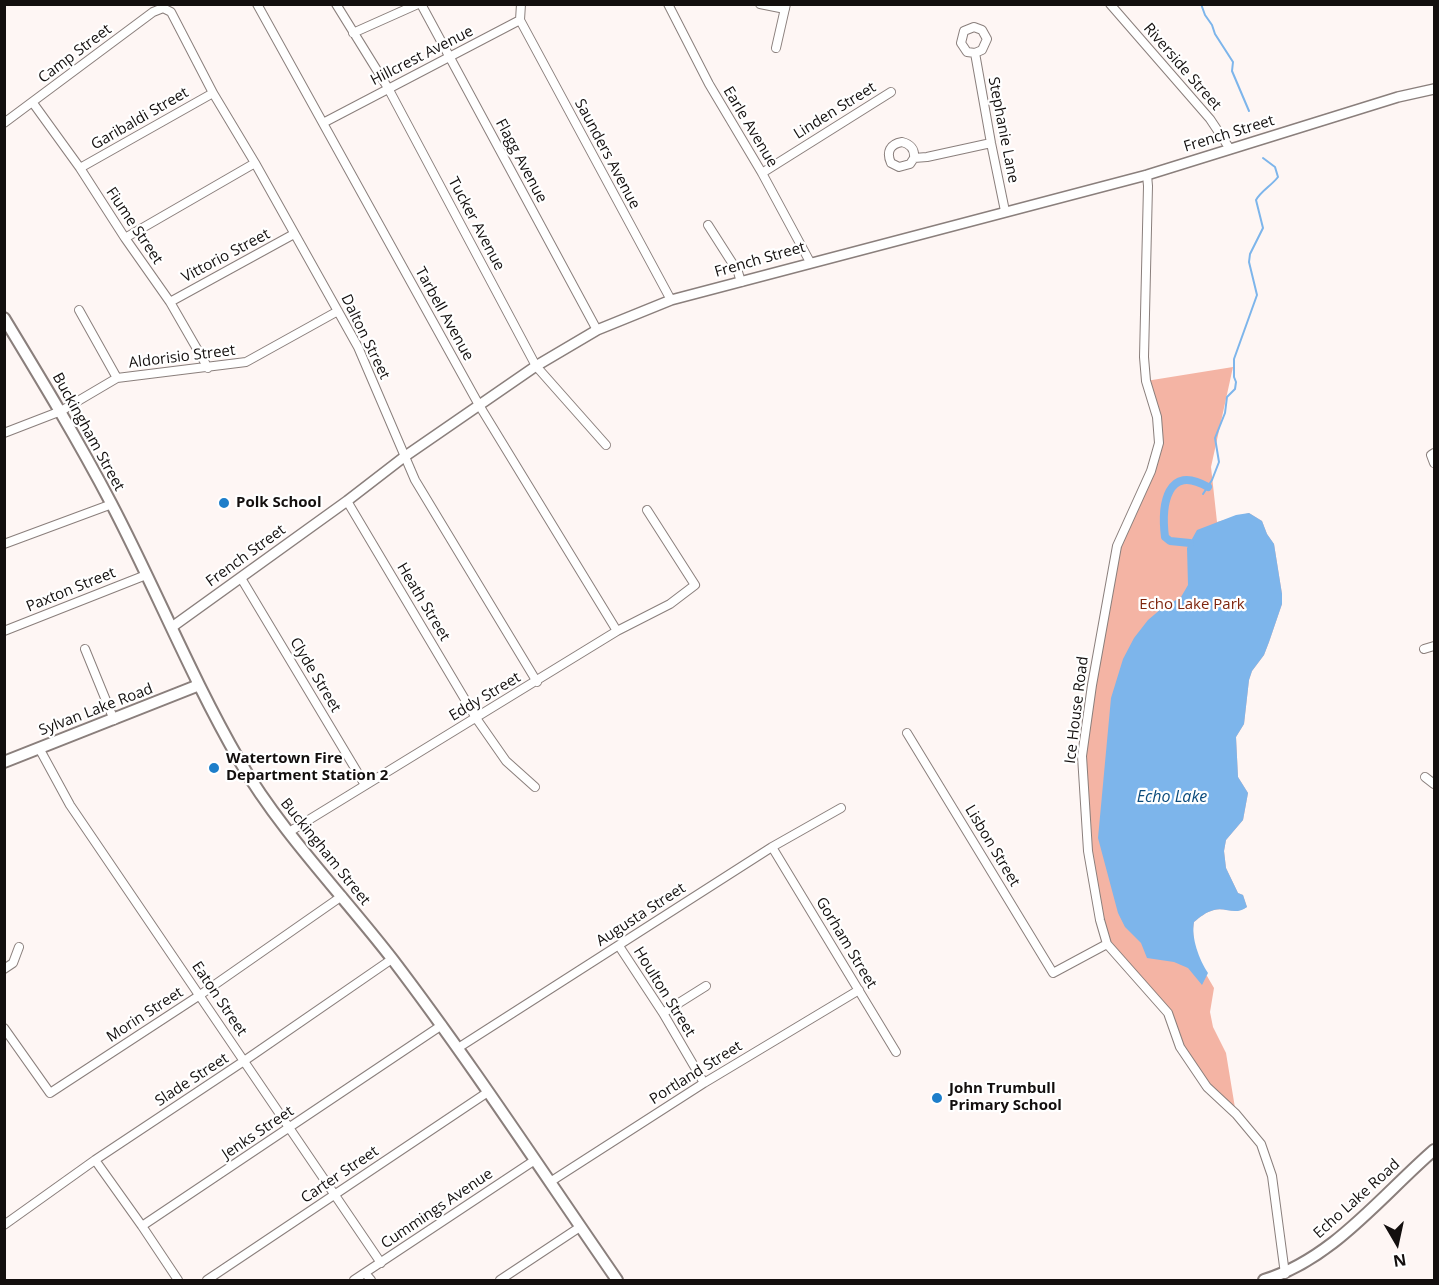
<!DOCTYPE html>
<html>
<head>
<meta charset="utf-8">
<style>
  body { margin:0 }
  #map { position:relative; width:1439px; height:1285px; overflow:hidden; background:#fef6f4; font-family:"Open Sans",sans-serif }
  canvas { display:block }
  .frame { position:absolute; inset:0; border:6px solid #130f0e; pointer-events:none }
  .north { position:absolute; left:1367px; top:1213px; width:60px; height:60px; -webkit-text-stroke:4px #fff; paint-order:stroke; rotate:171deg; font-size:16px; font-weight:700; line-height:24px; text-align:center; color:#130f0e }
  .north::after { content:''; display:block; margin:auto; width:21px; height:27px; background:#130f0e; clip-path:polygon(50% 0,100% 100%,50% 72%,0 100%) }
</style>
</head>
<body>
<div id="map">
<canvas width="1439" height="1285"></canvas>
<div class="frame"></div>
<div class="north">N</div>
</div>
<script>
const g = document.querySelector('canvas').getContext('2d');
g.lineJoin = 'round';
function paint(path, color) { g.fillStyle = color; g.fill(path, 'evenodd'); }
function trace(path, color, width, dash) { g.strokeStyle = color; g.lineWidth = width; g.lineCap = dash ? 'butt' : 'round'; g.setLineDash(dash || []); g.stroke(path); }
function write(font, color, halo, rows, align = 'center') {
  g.font = font + ' "Open Sans",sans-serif'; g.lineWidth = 4.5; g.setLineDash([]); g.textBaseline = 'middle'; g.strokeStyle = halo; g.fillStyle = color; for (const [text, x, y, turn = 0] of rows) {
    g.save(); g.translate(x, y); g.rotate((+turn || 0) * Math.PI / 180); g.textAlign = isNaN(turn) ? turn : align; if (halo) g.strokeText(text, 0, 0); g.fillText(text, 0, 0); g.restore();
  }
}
paint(new Path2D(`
  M1233,367L1211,467L1217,522L1249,513L1262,521L1267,534L1274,544L1282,594V604L1269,642L1264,655L1252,671L1249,680L1244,724L1236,737L1238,777L1248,793L1243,820L1226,840L1224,851L1226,868L1238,893L1243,895L1247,907C1235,915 1226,907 1214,910C1206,912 1200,917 1194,922L1193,930L1196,969L1207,976L1214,988L1210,1012L1213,1027L1226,1053L1236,1114L1207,1087L1180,1047L1168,1013L1107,944L1088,851L1082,756L1117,546L1159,443L1146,381Z`), '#f4b4a4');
paint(new Path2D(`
  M1249,513L1262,521L1267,534L1274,544L1282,594V604L1269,642L1264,655L1252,671L1249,680L1244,724L1236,737L1238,777L1248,793L1243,820L1226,840L1224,851L1226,868L1238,893L1243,895L1247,907C1235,916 1226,907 1214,910C1206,912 1200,917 1194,922C1191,938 1199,959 1208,973L1202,985L1188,968L1174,962L1147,958L1141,943L1125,927L1118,913L1098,838L1111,698L1123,659L1134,638L1148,620L1161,609L1181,597L1188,585L1187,548L1197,530L1236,515Z`), '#7db5eb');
trace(new Path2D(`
  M1201,4L1205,15L1212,25L1215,34L1233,62L1232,71L1249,111
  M1203,494L1212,480L1219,462L1215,438L1225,413L1227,397L1235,389L1236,382L1234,377V359L1257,295L1249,262L1250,254L1263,228L1256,200C1261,191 1271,186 1278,177L1275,167L1263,158`), '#7db5eb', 2);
trace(new Path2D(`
  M1190,543L1170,541L1165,537C1161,505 1167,463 1208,487`), '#7db5eb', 8);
const minor = new Path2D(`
  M257,4L479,405L617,631
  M336,4L388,88L536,366L606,445
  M421,4L597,330
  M668,4L709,84L762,173L810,262
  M760,4L785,9
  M1110,4L1210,119L1230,149
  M520,20L671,300
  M353,33L418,4
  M776,48L786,4
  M975,53L982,50L987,39L982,30L974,27L964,31L961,43L967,52L975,53L991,143L1005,211
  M33,103L80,168L125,238L170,302L208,368
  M4,123L153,12L163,8L171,12L213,93L255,163L358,347L415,480L537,682
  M323,123L520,20L521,4
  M914,158L910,164L899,167L891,163C886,152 890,144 902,142C910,144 915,149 914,158L927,157L991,143
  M80,168L213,93
  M762,173L891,92
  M1147,175L1148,186L1144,357L1146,381L1157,417L1159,443L1151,471L1117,546L1092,685L1082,756L1088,851L1100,920L1107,944L1168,1013L1180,1047L1207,1087L1236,1114L1261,1144L1272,1176L1285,1274
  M708,225L738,272L741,282
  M125,238L255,163
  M170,302L294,234
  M79,310L117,378
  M4,433L61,411L117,378L246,362L338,311
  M1434,453L1431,455L1434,463
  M347,501L476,718L506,761L535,787
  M4,544L112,504
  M241,578L365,785
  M4,631L146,575
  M85,649L114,720
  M1424,649L1434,646
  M907,733L1053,973L1107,944
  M39,748L70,805L381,1263
  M1425,777L1434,784
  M289,832L617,631L670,604L695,585L647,510
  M772,847L896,1052
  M619,946L663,1013L704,1083
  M4,969L13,963L19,947
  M663,1013L706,986
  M4,1028L50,1093L200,995L342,896
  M458,1048L772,847L841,808
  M550,1182L704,1083L859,990
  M4,1225L95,1160
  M142,1226L442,1025
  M365,1273L371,1280
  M178,1280L142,1226L95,1160L244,1061L392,959
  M207,1280L488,1092
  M354,1280L535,1160
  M500,1280L580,1227`);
const tertiary = new Path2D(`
  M172,627L347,501L404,457L536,366L597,330L671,300L1147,175L1398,97L1434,89`);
const secondary = new Path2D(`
  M4,318C41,379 78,440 111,503C155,587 191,677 239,760C281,832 342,894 393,960C472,1064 543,1173 617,1280
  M4,762L199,685
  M1264,1280C1333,1259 1381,1196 1434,1150`);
trace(minor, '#8a7f7c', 10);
trace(tertiary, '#8a7f7c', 12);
trace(secondary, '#8a7f7c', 14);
trace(minor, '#fff', 8);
trace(tertiary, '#fff', 9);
trace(secondary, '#fff', 10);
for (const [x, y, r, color] of [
  [224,503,6,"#1d7eca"],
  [214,768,6,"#1d7eca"],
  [937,1098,6,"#1d7eca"]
]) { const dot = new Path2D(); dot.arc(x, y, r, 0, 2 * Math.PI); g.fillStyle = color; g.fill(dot); trace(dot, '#fff', 2); }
write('15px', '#130f0e', '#fff', [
  ["Camp Street",75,54,-37],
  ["Hillcrest Avenue",422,56,-27],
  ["Riverside Street",1182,67,49],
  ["Linden Street",835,111,-32],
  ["Garibaldi Street",140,119,-30],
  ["Earle Avenue",750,127,59],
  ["Stephanie Lane",1003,130,79],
  ["French Street",1229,134,-17],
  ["Saunders Avenue",607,154,62],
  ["Flagg Avenue",521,161,62],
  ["Tucker Avenue",476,224,62],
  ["Fiume Street",134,226,56],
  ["Vittorio Street",226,256,-28],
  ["French Street",760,260,-16],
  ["Tarbell Avenue",444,314,61],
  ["Dalton Street",365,337,64],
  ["Aldorisio Street",182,357,-7],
  ["Buckingham Street",88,432,61],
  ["French Street",246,556,-36],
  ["Paxton Street",71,590,-22],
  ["Heath Street",423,602,59],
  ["Clyde Street",315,675,59],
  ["Eddy Street",485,697,-31],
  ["Sylvan Lake Road",96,710,-21],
  ["Ice House Road",1077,710,-83],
  ["Lisbon Street",992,846,59],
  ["Buckingham Street",325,852,51],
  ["Augusta Street",641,915,-33],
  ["Gorham Street",846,943,59],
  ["Houlton Street",664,992,58],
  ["Eaton Street",219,999,56],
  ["Morin Street",145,1015,-33],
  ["Portland Street",696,1073,-32],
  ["Slade Street",192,1080,-33],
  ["Jenks Street",258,1133,-34],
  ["Carter Street",340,1175,-34],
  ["Echo Lake Road",1357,1199,-42],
  ["Cummings Avenue",437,1209,-34]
]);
write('bold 15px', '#130f0e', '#fff', [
  ["Polk School",236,503],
  ["Watertown Fire",226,759],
  ["Department Station 2",226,776],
  ["John Trumbull",949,1089],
  ["Primary School",949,1106]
], 'left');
write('15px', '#7e250d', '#fff', [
  ["Echo Lake Park",1192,605]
]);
write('italic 16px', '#0a4a7b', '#fff', [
  ["Echo Lake",1172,797]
]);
</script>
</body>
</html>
